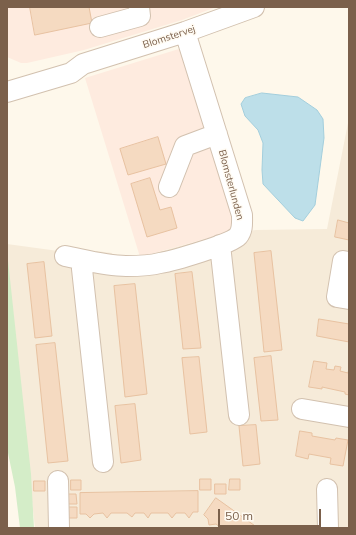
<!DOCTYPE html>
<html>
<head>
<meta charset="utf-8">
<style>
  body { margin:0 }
  #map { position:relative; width:356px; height:535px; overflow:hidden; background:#fef8eb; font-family:Mulish,sans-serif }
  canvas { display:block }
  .frame { position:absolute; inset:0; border:8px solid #7b604b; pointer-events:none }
  .scale { position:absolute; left:218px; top:509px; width:103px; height:18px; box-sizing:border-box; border:2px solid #7b604b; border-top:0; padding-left:5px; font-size:12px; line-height:14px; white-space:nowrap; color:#7b604b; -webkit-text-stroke:3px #fffbf3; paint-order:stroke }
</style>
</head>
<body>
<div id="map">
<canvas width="356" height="535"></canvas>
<div class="frame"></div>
<div class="scale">50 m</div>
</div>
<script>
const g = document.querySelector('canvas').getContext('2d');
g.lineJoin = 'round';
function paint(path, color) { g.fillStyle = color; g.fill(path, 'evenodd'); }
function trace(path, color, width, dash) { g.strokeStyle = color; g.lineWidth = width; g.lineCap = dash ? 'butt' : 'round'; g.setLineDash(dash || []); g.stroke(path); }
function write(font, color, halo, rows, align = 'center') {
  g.font = font + ' Mulish,sans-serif'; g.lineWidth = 3; g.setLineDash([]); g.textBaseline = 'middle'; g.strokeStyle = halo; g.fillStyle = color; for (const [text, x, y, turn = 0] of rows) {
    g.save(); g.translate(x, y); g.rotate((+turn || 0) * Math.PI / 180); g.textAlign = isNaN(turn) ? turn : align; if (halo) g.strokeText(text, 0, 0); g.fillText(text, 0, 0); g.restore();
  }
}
paint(new Path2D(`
  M349,118V528H35L7,273V244L95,256L96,251L112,253L111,258L130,260L223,234L256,230L327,229Z`), '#f6ebd9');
paint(new Path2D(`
  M7,7H216L182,20L84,50L27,63H21L7,57Z
  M182,48L206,121L203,127L209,148L216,153L236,225L232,233L223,234L140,257L85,78Z`), '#feebdf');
paint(new Path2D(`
  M7,251L31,474L34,528H20L15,487L7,448Z`), '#d4edc8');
const water = new Path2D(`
  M262,93L298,97L317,110L323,119L324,138L315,205L303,221L295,218L263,184L262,170L263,143L258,130L245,116L241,104L245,98Z`);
paint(water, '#bddfe9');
trace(water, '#a3cedc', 1);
const building = new Path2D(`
  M30,7H89L92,23L35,35Z
  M158,137L166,164L128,175L120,149Z
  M150,178L160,210L171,207L177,228L147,237L131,184Z
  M338,220L349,223V240L335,237Z
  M271,251L282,350L264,352L254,253Z
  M44,262L52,336L35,338L27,264Z
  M192,272L201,348L183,349L175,274Z
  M135,284L147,394L125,397L114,286Z
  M319,319L349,324V342L317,336Z
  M55,343L68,461L48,463L36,345Z
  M271,356L278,420L261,421L254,358Z
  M199,357L207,432L190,434L182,358Z
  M314,361L327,363L326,369L334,370L335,366L341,367L340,371L348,373L349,368V395L345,394V392L322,387V389L309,387Z
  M135,404L141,460L121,463L115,406Z
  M256,425L260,464L243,466L239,426Z
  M300,431L312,433V436L335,440L336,438L348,440L343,466L330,464L331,458L309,454L308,459L296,456Z
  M200,479H211V490H200Z
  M230,479H240V490H229Z
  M71,480H81V490H71Z
  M34,481H45V491H34Z
  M215,484H226V494H215Z
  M198,491V512H193L189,518L185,513H176L172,518L168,513H151L148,518L144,513H135L132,517L127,513H111L107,518L103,513L94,514L90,518L86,514H80V493Z
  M66,494H76L77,504H66Z
  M216,498L258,528H221L216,524L209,525L208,519L204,515Z
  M66,507H77V518H66Z`);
paint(building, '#f5dac1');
trace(building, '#e8c2a1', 1);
const minor = new Path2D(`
  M100,27L140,16L139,7
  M7,92L71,73L83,64L185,32L254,7
  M169,187L185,146L217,134
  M220,245L239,415
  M65,256C85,260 106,266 126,266C137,266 149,266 160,263C173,261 231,244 238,236C243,230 242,223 242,215L185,32
  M82,260V269L103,462
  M349,262L343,261L337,297L349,299
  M302,409L349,417
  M58,481L59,528
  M327,489L328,528`);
trace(minor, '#d2c1af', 22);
trace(minor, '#fff', 20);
write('10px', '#7b604b', '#fffbf3', [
  ["Blomstervej",169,37,-18],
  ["Blomsterlunden",231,185,75]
]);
</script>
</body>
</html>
